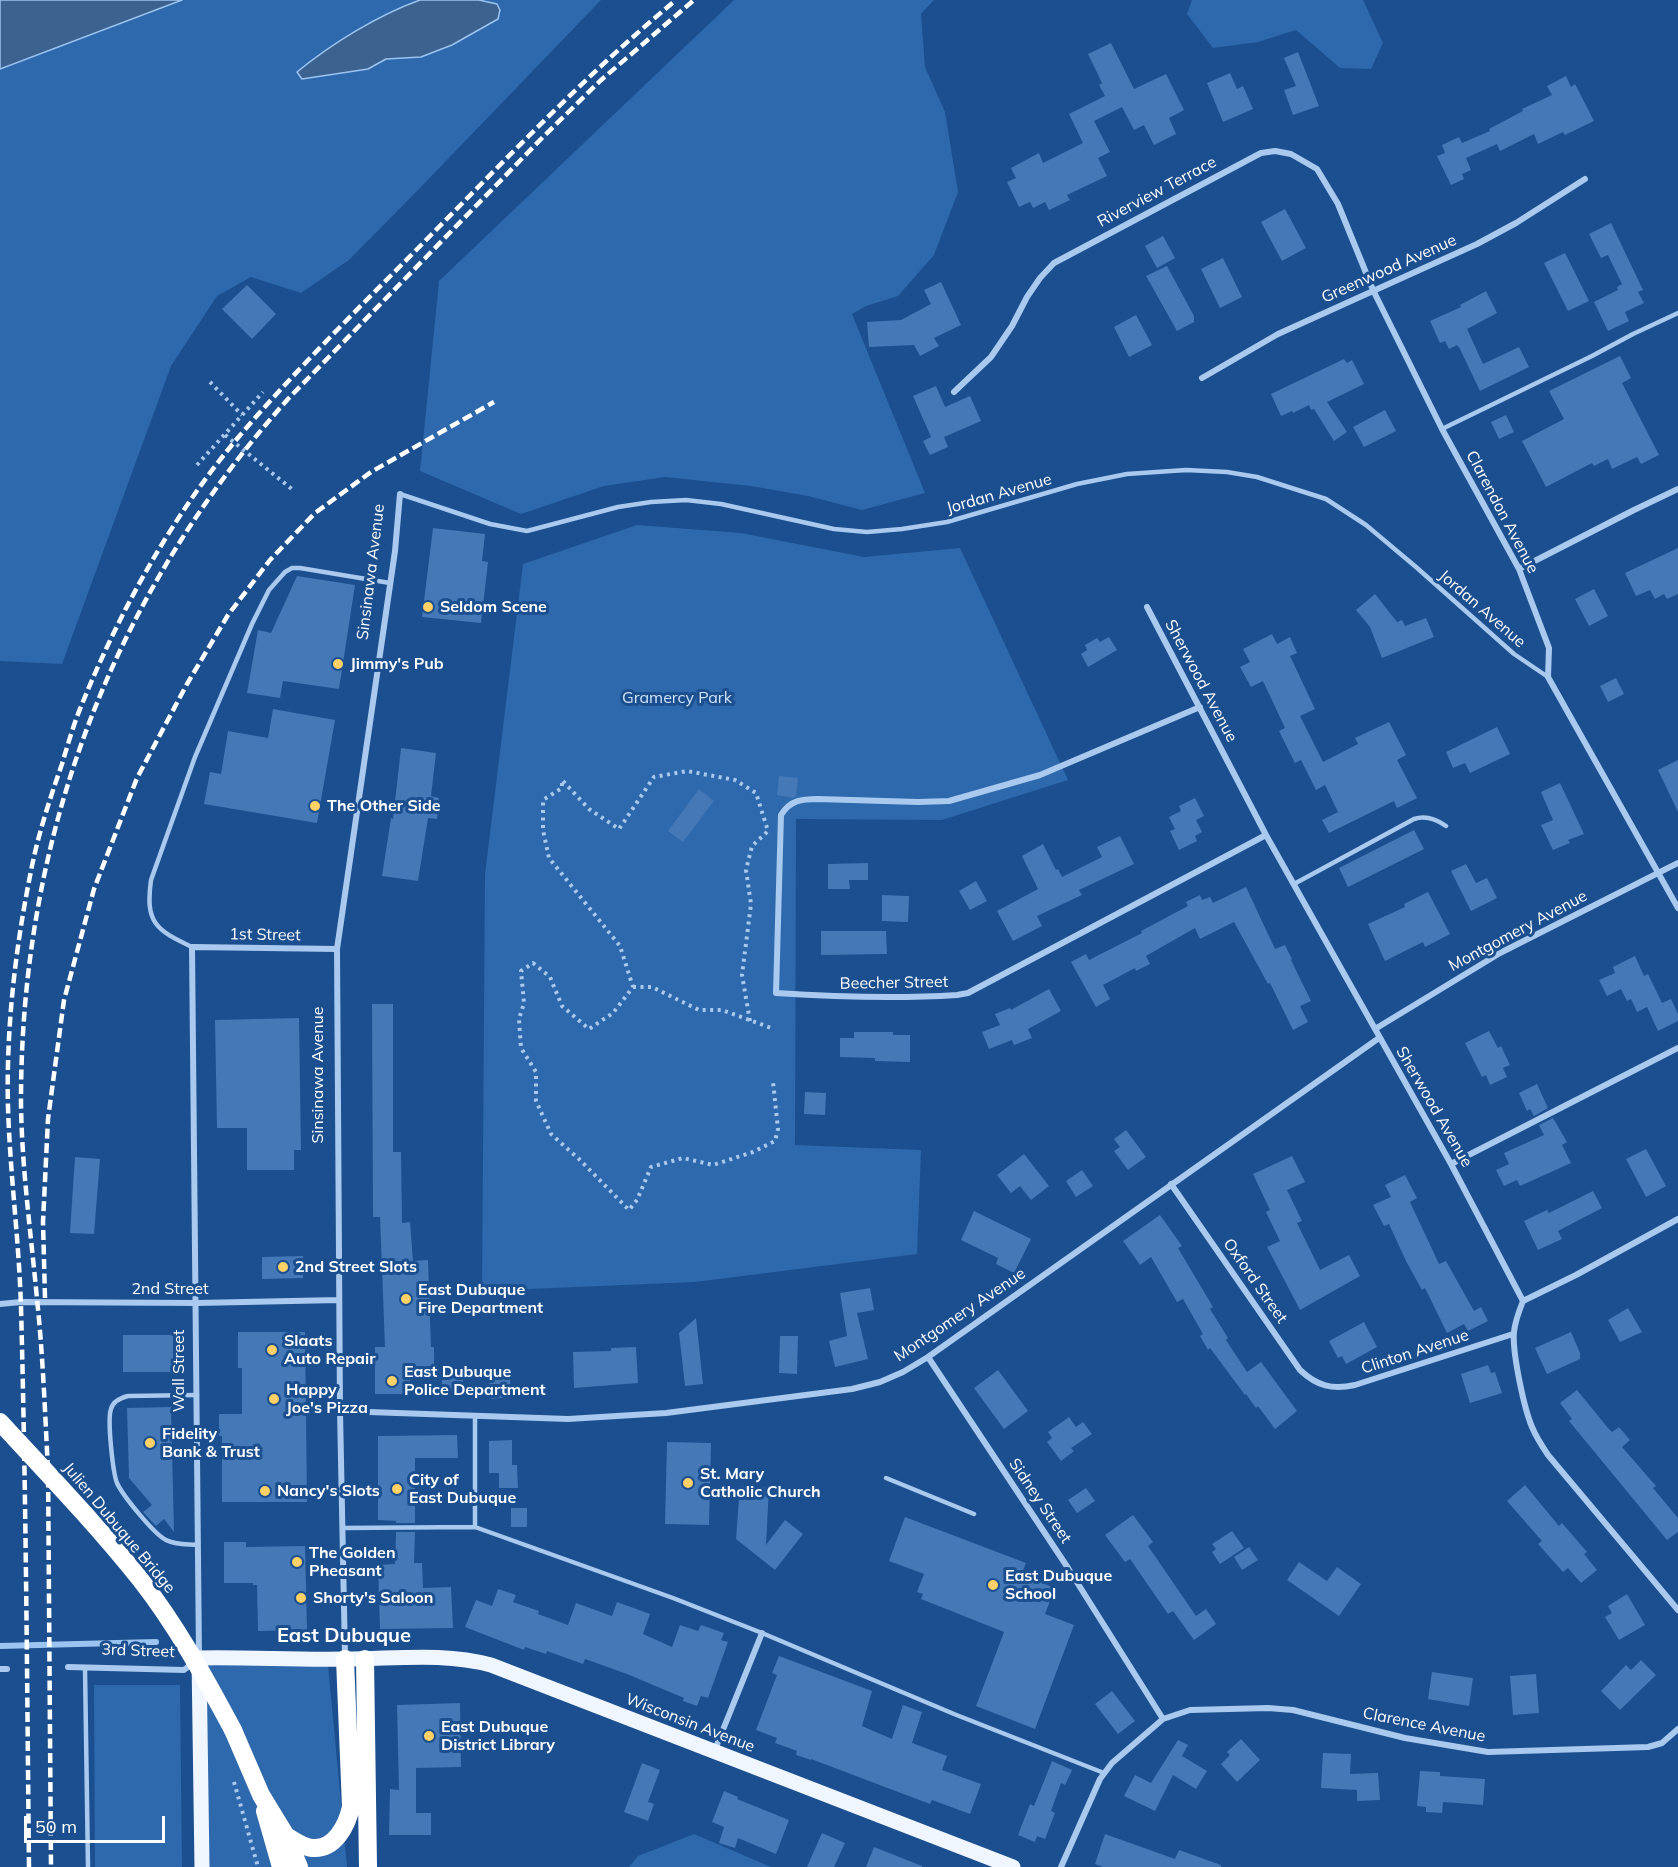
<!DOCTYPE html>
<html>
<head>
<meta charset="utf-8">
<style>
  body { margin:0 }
  #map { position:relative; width:1678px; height:1867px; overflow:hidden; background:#1b4f8f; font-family:Mulish,sans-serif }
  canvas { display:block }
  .scale { position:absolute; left:24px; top:1816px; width:141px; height:27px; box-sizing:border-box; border:3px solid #fff; border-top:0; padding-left:8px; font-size:18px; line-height:21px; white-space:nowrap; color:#fff; -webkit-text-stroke:4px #1b4f8f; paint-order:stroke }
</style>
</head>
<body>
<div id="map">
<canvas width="1678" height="1867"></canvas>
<div class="scale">50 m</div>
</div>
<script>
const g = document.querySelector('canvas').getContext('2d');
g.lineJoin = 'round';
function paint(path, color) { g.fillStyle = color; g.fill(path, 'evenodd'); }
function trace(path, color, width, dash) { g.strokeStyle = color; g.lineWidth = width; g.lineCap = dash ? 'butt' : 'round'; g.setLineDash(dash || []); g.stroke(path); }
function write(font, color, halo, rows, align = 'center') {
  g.font = font + ' Mulish,sans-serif'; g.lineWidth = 6; g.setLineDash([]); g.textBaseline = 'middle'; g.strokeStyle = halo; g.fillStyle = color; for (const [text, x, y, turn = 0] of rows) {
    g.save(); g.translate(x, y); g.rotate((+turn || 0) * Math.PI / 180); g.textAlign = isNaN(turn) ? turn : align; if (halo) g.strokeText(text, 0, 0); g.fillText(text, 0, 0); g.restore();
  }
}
paint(new Path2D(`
  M182,0H601L419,189L349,260L301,293L251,277L217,296L171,366L62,664L0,661V69Z
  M734,0H934L921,14L925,67L945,112L958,192L934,255L898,296L866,306L852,314L925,493L862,510L808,496L751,486L665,477L604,486L521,514L420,471L439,281Z
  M1192,0H1363L1383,43L1371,69L1340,68L1296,30L1258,42L1213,48L1187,14Z
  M637,525L741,533L864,557L960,548L1068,780L942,820L796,819L795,1145L921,1150L917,1254L695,1282L482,1291L485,874L523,564Z
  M204,1659L328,1665L347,1867H204Z
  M94,1685H180L182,1867H95Z
  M694,1834L771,1867H629L638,1856Z`), '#2e69ad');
const water = new Path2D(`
  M0,0H182L0,69Z
  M420,0H479L497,4L500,10L498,19L452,45L421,57L386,59L368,69L302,79L297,72C331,44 378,15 420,0Z`);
paint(water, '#3c6290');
trace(water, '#9cc4f0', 1.5);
trace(new Path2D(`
  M0,1646L156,1642`), '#9cc4f0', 6);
paint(new Path2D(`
  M1111,43L1134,89L1166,74L1184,110L1169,118L1176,134L1154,145L1144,125L1134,130L1122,107L1094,121L1110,152L1098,158L1107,176L1067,195L1070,200L1049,210L1045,202L1033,208L1030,202L1019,207L1007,182L1016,178L1011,168L1039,153L1043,163L1083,143L1069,114L1105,96L1099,85L1102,83L1088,54Z
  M1298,52L1319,106L1293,115L1284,90L1296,86L1284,58Z
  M1230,73L1237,89L1243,86L1253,109L1223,122L1207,83Z
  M1566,76L1571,87L1575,84L1594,121L1565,135L1563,132L1538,144L1534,134L1500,151L1497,144L1466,158L1471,170L1462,174L1464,179L1451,185L1437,156L1445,153L1442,145L1459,137L1462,143L1490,131L1489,129L1523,111L1522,109L1552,95L1547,86Z
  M1285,209L1306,248L1282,261L1261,222Z
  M1611,223L1643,290L1638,292L1644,303L1625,312L1629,321L1608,331L1594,302L1618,290L1617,287L1622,284L1608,255L1601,258L1589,234Z
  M1163,236L1175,258L1157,268L1145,246Z
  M1565,253L1589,301L1568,311L1544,263Z
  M1223,258L1242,297L1220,308L1201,269Z
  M1167,266L1194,316V322L1177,331L1146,276Z
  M941,282L961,325L934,338L939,346L920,356L914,345L869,347L867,322L901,320L931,304L924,290Z
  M247,285L276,314L252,339L222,309Z
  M1486,291L1497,313L1467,329L1483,364L1519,347L1529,367L1480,391L1460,349L1457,345L1449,349L1445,341L1440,343L1430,321L1461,307L1460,305Z
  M1136,315L1152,345L1129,357L1114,327Z
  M1620,356L1631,378L1622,383L1659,455L1641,464L1637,457L1612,469L1608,459L1594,466L1592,463L1546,487L1522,441L1564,419L1549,391Z
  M1344,359L1347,363L1352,360L1364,384L1327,402L1347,432L1334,441L1314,409L1311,410L1309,405L1293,413L1292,411L1281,416L1271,394Z
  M936,386L945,407L970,396L981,421L944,437L948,447L930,455L923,441L931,437L913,396Z
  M1385,410L1396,431L1364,447L1353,427Z
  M1506,415L1514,432L1499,439L1491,422Z
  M433,528L485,534L482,561L488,562L481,623L422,617Z
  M1678,548V594L1667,599L1664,594L1655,599L1650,590L1636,596L1625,573Z
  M297,576L355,585L339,689L283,681L280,698L247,693L258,630L271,633Z
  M1594,589L1608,616L1589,626L1575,599Z
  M1375,594L1397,622L1402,620L1405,626L1426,618L1434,637L1382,658L1370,627L1356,610Z
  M1272,634L1277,644L1290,637L1297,653L1290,656L1315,709L1300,716L1323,762L1358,744L1355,738L1389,722L1406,755L1397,760L1417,798L1397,808L1394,801L1329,833L1322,820L1338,812L1325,785L1316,790L1301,760L1295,763L1279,731L1285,728L1263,681L1251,687L1240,667L1250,662L1243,649Z
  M1109,637L1117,650L1088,667L1081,654L1087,650L1085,645L1097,638L1100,642Z
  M1616,678L1624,694L1608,702L1600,686Z
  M273,709L335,720L317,823L204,804L210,772L221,774L228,731L268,738Z
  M1497,727L1510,754L1470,773L1465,763L1453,768L1446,752Z
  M401,748L436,753L431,796L439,798L437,819L428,818L418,881L382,876L391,818L393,819Z
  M1678,760V812L1658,770Z
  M779,776L798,778L796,796L793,798L777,795Z
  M1560,783L1584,834L1568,840L1570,843L1553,850L1541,825L1553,820L1541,792Z
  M699,789L714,801L683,842L668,831Z
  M1195,798L1204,816L1196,820L1202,832L1195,836L1197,841L1179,850L1170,831L1175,829L1169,817L1181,811L1179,806Z
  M1414,830L1424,849L1348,887L1339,868Z
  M1120,836L1134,864L1079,890L1082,895L1037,916L1042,926L1013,941L997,911L1038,889L1022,856L1043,844L1056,870L1058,869L1062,877L1102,857L1097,847Z
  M868,863V880H849L850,889H828V864Z
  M1466,864L1476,883L1487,878L1497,898L1471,911L1451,871Z
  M976,881L987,901L970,910L959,891Z
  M1246,887L1275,949L1285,945L1292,959L1291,960L1311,1001L1300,1006L1308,1022L1293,1030L1270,983L1268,984L1234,922L1200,939L1195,928L1146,956L1150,964L1136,971L1135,968L1103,985L1110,999L1096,1007L1071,962L1086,954L1089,960L1142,933L1141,931L1188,906L1186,902L1200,895L1202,900L1210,897L1213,903Z
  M1428,892L1450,934L1425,947L1423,942L1385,961L1368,924L1405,907L1404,904Z
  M882,895L909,896L908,922L882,921Z
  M821,931H886L887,954L821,955Z
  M1635,956L1644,976L1648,974L1662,1003L1671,999L1678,1014V1021L1658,1031L1647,1007L1637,1012L1631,999L1627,1001L1621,989L1607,996L1599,980L1615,973L1613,967Z
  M1049,989L1061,1011L1028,1029L1032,1038L1014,1045L1012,1040L989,1049L982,1032L1000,1025L995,1014L1010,1008L1011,1010Z
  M372,1004H393V1152H401L402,1223L410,1222L413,1261L428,1260L431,1347H434V1367L410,1368V1394H375V1347H385L380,1217H373Z
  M299,1018L301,1150H294V1170H247V1128H217L215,1020Z
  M1489,1031L1498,1048L1501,1046L1510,1065L1503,1068L1507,1077L1490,1085L1486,1075L1482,1077L1465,1043Z
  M854,1032H893V1035H910V1062L875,1061V1058L840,1057V1038H854Z
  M1537,1084L1548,1108L1534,1116L1530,1109L1527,1111L1519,1093Z
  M805,1092L826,1093L825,1115L804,1114Z
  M1553,1118L1567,1142L1562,1145L1571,1163L1520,1186L1517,1180L1504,1186L1496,1170L1509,1164L1504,1153L1544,1135L1539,1125Z
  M1126,1130L1146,1157L1128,1170L1114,1151L1120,1147L1114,1139Z
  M1646,1149L1666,1186L1646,1197L1626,1159Z
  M1024,1154L1049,1186L1031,1200L1020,1186L1011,1193L997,1175Z
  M1292,1156L1305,1182L1287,1190L1302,1221L1297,1223L1320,1270L1349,1255L1360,1276L1300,1310L1267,1247L1280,1241L1266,1212L1270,1210L1253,1174Z
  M75,1157L100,1159L94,1234L70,1233Z
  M1082,1170L1093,1186L1076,1197L1066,1181Z
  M1405,1175L1417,1198L1410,1202L1439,1264L1446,1261L1474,1311L1481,1307L1488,1321L1468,1331L1464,1324L1447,1333L1425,1288L1422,1290L1406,1261L1389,1224L1384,1226L1373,1205L1391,1197L1385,1185Z
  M1593,1191L1602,1208L1558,1231L1562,1239L1538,1250L1524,1221L1547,1210L1549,1213Z
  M974,1211L1031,1239L1014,1273L996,1264L998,1258L961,1240Z
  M1160,1215L1182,1246L1178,1248L1213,1307L1210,1309L1228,1338L1226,1340L1247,1372L1261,1362L1297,1411L1275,1429L1258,1406L1256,1408L1246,1394L1245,1395L1210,1348L1208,1350L1200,1336L1203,1334L1183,1299L1177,1302L1151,1257L1140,1265L1123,1241Z
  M303,1256V1278L262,1279V1257Z
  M870,1288L874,1310L857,1313L868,1359L835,1367L829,1341L847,1336L840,1293Z
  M1628,1308L1642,1332L1620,1342L1608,1320Z
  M696,1318L703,1384L685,1386L679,1333Z
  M1364,1322L1377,1347L1346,1364L1342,1356L1338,1358L1329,1341Z
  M238,1332H305L307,1502H222V1436H219V1414H242V1368H238Z
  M1571,1332L1580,1353V1359L1547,1374L1535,1348Z
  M123,1335H173V1372H123Z
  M780,1336H798L797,1374L779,1373Z
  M636,1347L638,1383L574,1388L573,1352L611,1351V1348Z
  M1488,1365L1491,1373L1495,1372L1502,1393L1470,1403L1461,1374Z
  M442,1370H463V1391L442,1392Z
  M998,1370L1028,1411L1004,1429L974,1388Z
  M510,1377L511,1397L491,1399L489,1379Z
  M1577,1390L1608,1428L1612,1432L1619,1427L1630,1440L1622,1447L1656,1486L1653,1488L1678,1518V1532L1667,1540L1569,1421L1572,1419L1560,1403Z
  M171,1407L174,1532L164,1519L156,1526L143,1512L152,1505L129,1478L127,1408Z
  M1069,1417L1076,1427L1083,1422L1092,1434L1071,1448L1074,1451L1061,1461L1047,1442L1052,1438L1048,1432Z
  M457,1435L458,1458H415V1523H396V1521L378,1520V1436Z
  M512,1440V1465H517L518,1488H499V1473H489V1441Z
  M667,1442L711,1443L709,1525L665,1524Z
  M1525,1485L1559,1526L1562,1523L1587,1552L1584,1554L1597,1570L1581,1583L1568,1568L1563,1572L1538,1544L1542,1541L1507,1501Z
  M740,1486L769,1488L766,1545L785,1520L803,1534L775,1570L736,1539Z
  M1086,1488L1095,1501L1077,1513L1068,1500Z
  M511,1508H527V1527H511Z
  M1133,1515L1153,1542L1148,1546L1196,1616L1206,1609L1216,1624L1194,1640L1173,1611L1168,1614L1130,1559L1125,1562L1105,1535Z
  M905,1517L1026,1563L1021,1575L1055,1588L1045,1614L1074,1625L1035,1729L976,1706L1004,1632L921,1599L923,1594L917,1592L924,1574L889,1561Z
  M1232,1531L1244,1548L1220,1564L1212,1552L1216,1549L1212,1544Z
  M396,1532H415L414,1563H422L423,1588L451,1587L453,1628L380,1629L378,1565L395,1564Z
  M224,1542H246V1547L305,1546L307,1630L258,1631L257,1585H253V1583H224Z
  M1249,1547L1258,1560L1242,1570L1234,1557Z
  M1299,1562L1327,1581L1337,1567L1361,1584L1339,1616L1287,1580Z
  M498,1589L516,1595L513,1602L539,1611L538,1614L568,1625L576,1603L612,1616L617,1602L650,1614L643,1634L672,1647L680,1625L698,1631L701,1625L724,1633L721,1640L728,1642L708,1698L701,1696L697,1706L683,1701L684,1698L627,1674L585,1659L583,1664L547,1651L546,1654L525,1647L524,1650L465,1627L476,1600L492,1606Z
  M1627,1594L1645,1625L1619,1640L1605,1617L1612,1613L1608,1606Z
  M779,1656L872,1691L862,1726L892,1739L903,1705L922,1712L912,1743L947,1756L942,1770L981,1784L970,1814L932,1800L930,1804L811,1759V1760L796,1755L797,1751L775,1743L777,1738L756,1730L777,1675L772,1673Z
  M1641,1660L1656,1675L1620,1710L1601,1691L1626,1665L1631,1670Z
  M1432,1672L1473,1678L1469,1706L1428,1699Z
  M1536,1674L1539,1713L1513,1715L1510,1676Z
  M1112,1691L1135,1721L1118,1734L1095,1704Z
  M460,1703L461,1767L416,1768V1813H431V1835H389L390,1789L399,1790L397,1705Z
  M1241,1739L1260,1760L1237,1782L1221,1764L1230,1755L1227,1752Z
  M1178,1740L1188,1745L1182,1756L1207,1771L1196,1789L1173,1775L1155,1811L1124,1796L1135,1775L1151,1783Z
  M1323,1753L1351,1754L1350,1774L1378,1773L1380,1800L1357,1801V1790L1321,1788Z
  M1052,1761L1072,1770L1065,1785L1061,1783L1051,1811L1055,1813L1045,1839L1037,1836L1035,1842L1018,1835L1030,1804L1034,1806Z
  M642,1763L660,1770L648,1802L654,1804L648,1821L624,1812Z
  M1420,1771L1440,1772V1776L1485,1779L1483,1805L1443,1802L1442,1813L1426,1812V1807L1417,1806Z
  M724,1791L738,1797L737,1799L789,1820L776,1854L738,1838L735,1848L719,1843L724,1827L712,1822Z
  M822,1833L845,1843L834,1867H807Z
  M1105,1834L1175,1859L1179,1850L1221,1865V1867H1103L1095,1864Z
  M874,1847L922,1866V1867H866Z`), '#4478b7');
trace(new Path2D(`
  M210,382L242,415
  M225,435L293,490
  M197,465L263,392
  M633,987H652L699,1010H722L774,1029
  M750,1021L742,975L751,904L746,870L752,846L768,831L756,793L735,780L687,771L654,777L619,829L589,809L562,780V788L543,800V830L549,858L620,946L633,987L613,1013L589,1029L562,1006L550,977L533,963L521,971L524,1003L519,1019L521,1048L536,1072V1101L551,1134L579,1159L629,1210L637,1200L651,1167L683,1158L713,1165L753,1152L775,1141L778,1129L773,1082
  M234,1782L258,1867`), '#a9c9ee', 4, [3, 4.5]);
trace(new Path2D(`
  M1442,429L1592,356L1633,334L1678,313
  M400,494L490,524L527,531L618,507L651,502L686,500L721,504L834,529L867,532L902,529L947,522L1077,484L1127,474L1186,470L1227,472L1257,477L1326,499L1366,525L1416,567L1514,654L1548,677
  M1294,884L1414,819C1426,815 1436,819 1446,826
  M192,947C156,930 145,923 151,880L195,757L252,624L269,590L285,572L292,568H300L390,583
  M197,1395L128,1396C120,1398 113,1401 111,1409C107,1420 113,1473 117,1483C123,1496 154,1534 166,1540C175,1545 187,1544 198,1545
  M475,1416V1527L673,1598L762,1633L954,1714L1104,1773
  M886,1478L974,1514
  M342,1528L475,1527
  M85,1668L88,1867`), '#a9c9ee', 4.5);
trace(new Path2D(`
  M1202,378L1278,334L1477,244L1516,223L1585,179
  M954,392L991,357L1012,326L1027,297L1040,278L1054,263L1261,153L1275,151L1291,154L1317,169L1338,204L1373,290L1442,429L1519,569L1549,648L1548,677L1678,908
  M1519,569L1634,510L1678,489
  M1147,607L1266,835L1451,1164L1523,1301C1519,1311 1515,1321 1514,1332C1512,1352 1524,1408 1532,1427C1536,1437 1542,1446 1548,1455L1678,1610
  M1200,707L1040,775L949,801L918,802L818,799C802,799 790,800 781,815L776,993C836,997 896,999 957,995L968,993L1266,835
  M1375,1029L1500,953L1678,863
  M1451,1164L1678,1048
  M1171,1184L1300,1370C1317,1386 1332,1390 1355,1385L1513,1334
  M1523,1301L1576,1275L1678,1219
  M0,1304L21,1302L197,1303L339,1300
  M928,1357L1068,1568L1163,1719
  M340,1411L568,1419L666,1413L852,1389L880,1382L903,1372L928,1357L1379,1038
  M345,1656L340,1411L337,949L395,551L400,494
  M68,1667L184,1670L199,1658L192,947L337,949
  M0,1669H7
  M714,1752L762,1633
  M1061,1867L1100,1779L1112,1763L1163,1719L1190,1710L1268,1708L1293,1710L1405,1738L1488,1752L1648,1747L1662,1743L1678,1729`), '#a9c9ee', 6);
trace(new Path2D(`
  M202,1867L199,1658C247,1657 296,1660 345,1659C394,1659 444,1652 491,1665L1013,1867`), '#f0f6ff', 15);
trace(new Path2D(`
  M365,1659L368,1867
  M233,1730L261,1795L286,1836L299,1867
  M265,1811L281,1867
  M286,1836C294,1840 302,1847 312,1848C335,1850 347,1825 351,1807L345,1659`), '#fff', 18);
trace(new Path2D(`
  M45,1298L43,1222L48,1119L64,1000L94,889L137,778L187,684L228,615L270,560L315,513L371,472L494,402
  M48,1463L51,1867
  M48,1470C45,1413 43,1356 37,1299C31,1234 22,1170 21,1105C20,839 111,597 288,399L544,136L600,81L694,0
  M29,1867C27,1680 26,1494 21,1307C19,1240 10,1174 8,1107C6,1030 15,951 30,876C37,838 49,801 62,764C68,744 74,723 82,704C120,611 171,518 236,440C297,368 366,301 432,234C511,154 589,72 676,0`), '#fff', 4.5, [10, 4.5]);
trace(new Path2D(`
  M0,1422C47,1473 96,1524 140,1579C177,1626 205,1678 233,1730`), '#fff', 18);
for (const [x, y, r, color] of [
  [428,607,6,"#ffd166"],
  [338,664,6,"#ffd166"],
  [315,806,6,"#ffd166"],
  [283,1267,6,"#ffd166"],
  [406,1299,6,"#ffd166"],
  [272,1350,6,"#ffd166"],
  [392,1381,6,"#ffd166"],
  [274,1399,6,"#ffd166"],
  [150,1443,6,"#ffd166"],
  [688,1483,6,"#ffd166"],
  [397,1489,6,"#ffd166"],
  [265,1491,6,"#ffd166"],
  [297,1562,6,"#ffd166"],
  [993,1585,6,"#ffd166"],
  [301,1598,6,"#ffd166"],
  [429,1736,6,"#ffd166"]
]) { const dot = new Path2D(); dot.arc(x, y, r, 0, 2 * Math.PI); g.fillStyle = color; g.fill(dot); trace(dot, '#1b4f8f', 2); }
write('16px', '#fff', '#1b4f8f', [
  ["Riverview Terrace",1157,192,-28],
  ["Greenwood Avenue",1389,269,-24],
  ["Jordan Avenue",999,494,-16],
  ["Clarendon Avenue",1502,512,62],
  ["Sinsinawa Avenue",371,572,-83],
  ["Jordan Avenue",1482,609,41],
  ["Sherwood Avenue",1201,681,62],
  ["Montgomery Avenue",1518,931,-28],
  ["1st Street",265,935,1],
  ["Beecher Street",894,983,-1],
  ["Sinsinawa Avenue",318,1075,-90],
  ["Sherwood Avenue",1434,1107,60],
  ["Oxford Street",1255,1281,55],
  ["2nd Street",170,1289],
  ["Montgomery Avenue",960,1315,-34],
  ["Clinton Avenue",1415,1352,-18],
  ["Wall Street",179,1371,-90],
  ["Sidney Street",1040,1501,56],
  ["Julien Dubuque Bridge",119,1528,50],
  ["3rd Street",138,1651,2],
  ["Wisconsin Avenue",690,1723,21],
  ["Clarence Avenue",1424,1725,11]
]);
write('bold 16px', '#fff', '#1b4f8f', [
  ["Seldom Scene",440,607],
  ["Jimmy's Pub",350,664],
  ["The Other Side",327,806],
  ["2nd Street Slots",295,1267],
  ["East Dubuque",418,1290],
  ["Fire Department",418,1308],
  ["Slaats",284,1341],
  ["Auto Repair",284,1359],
  ["East Dubuque",404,1372],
  ["Police Department",404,1390],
  ["Happy",286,1390],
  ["Joe's Pizza",286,1408],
  ["Fidelity",162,1434],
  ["Bank & Trust",162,1452],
  ["St. Mary",700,1474],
  ["Catholic Church",700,1492],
  ["City of",409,1480],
  ["East Dubuque",409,1498],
  ["Nancy's Slots",277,1491],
  ["The Golden",309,1553],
  ["Pheasant",309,1571],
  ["East Dubuque",1005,1576],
  ["School",1005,1594],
  ["Shorty's Saloon",313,1598],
  ["East Dubuque",441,1727],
  ["District Library",441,1745]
], 'left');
write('16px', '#cfe3fa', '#1b4f8f', [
  ["Gramercy Park",677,698]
]);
write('bold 20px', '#fff', '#1b4f8f', [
  ["East Dubuque",344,1636]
]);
</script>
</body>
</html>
